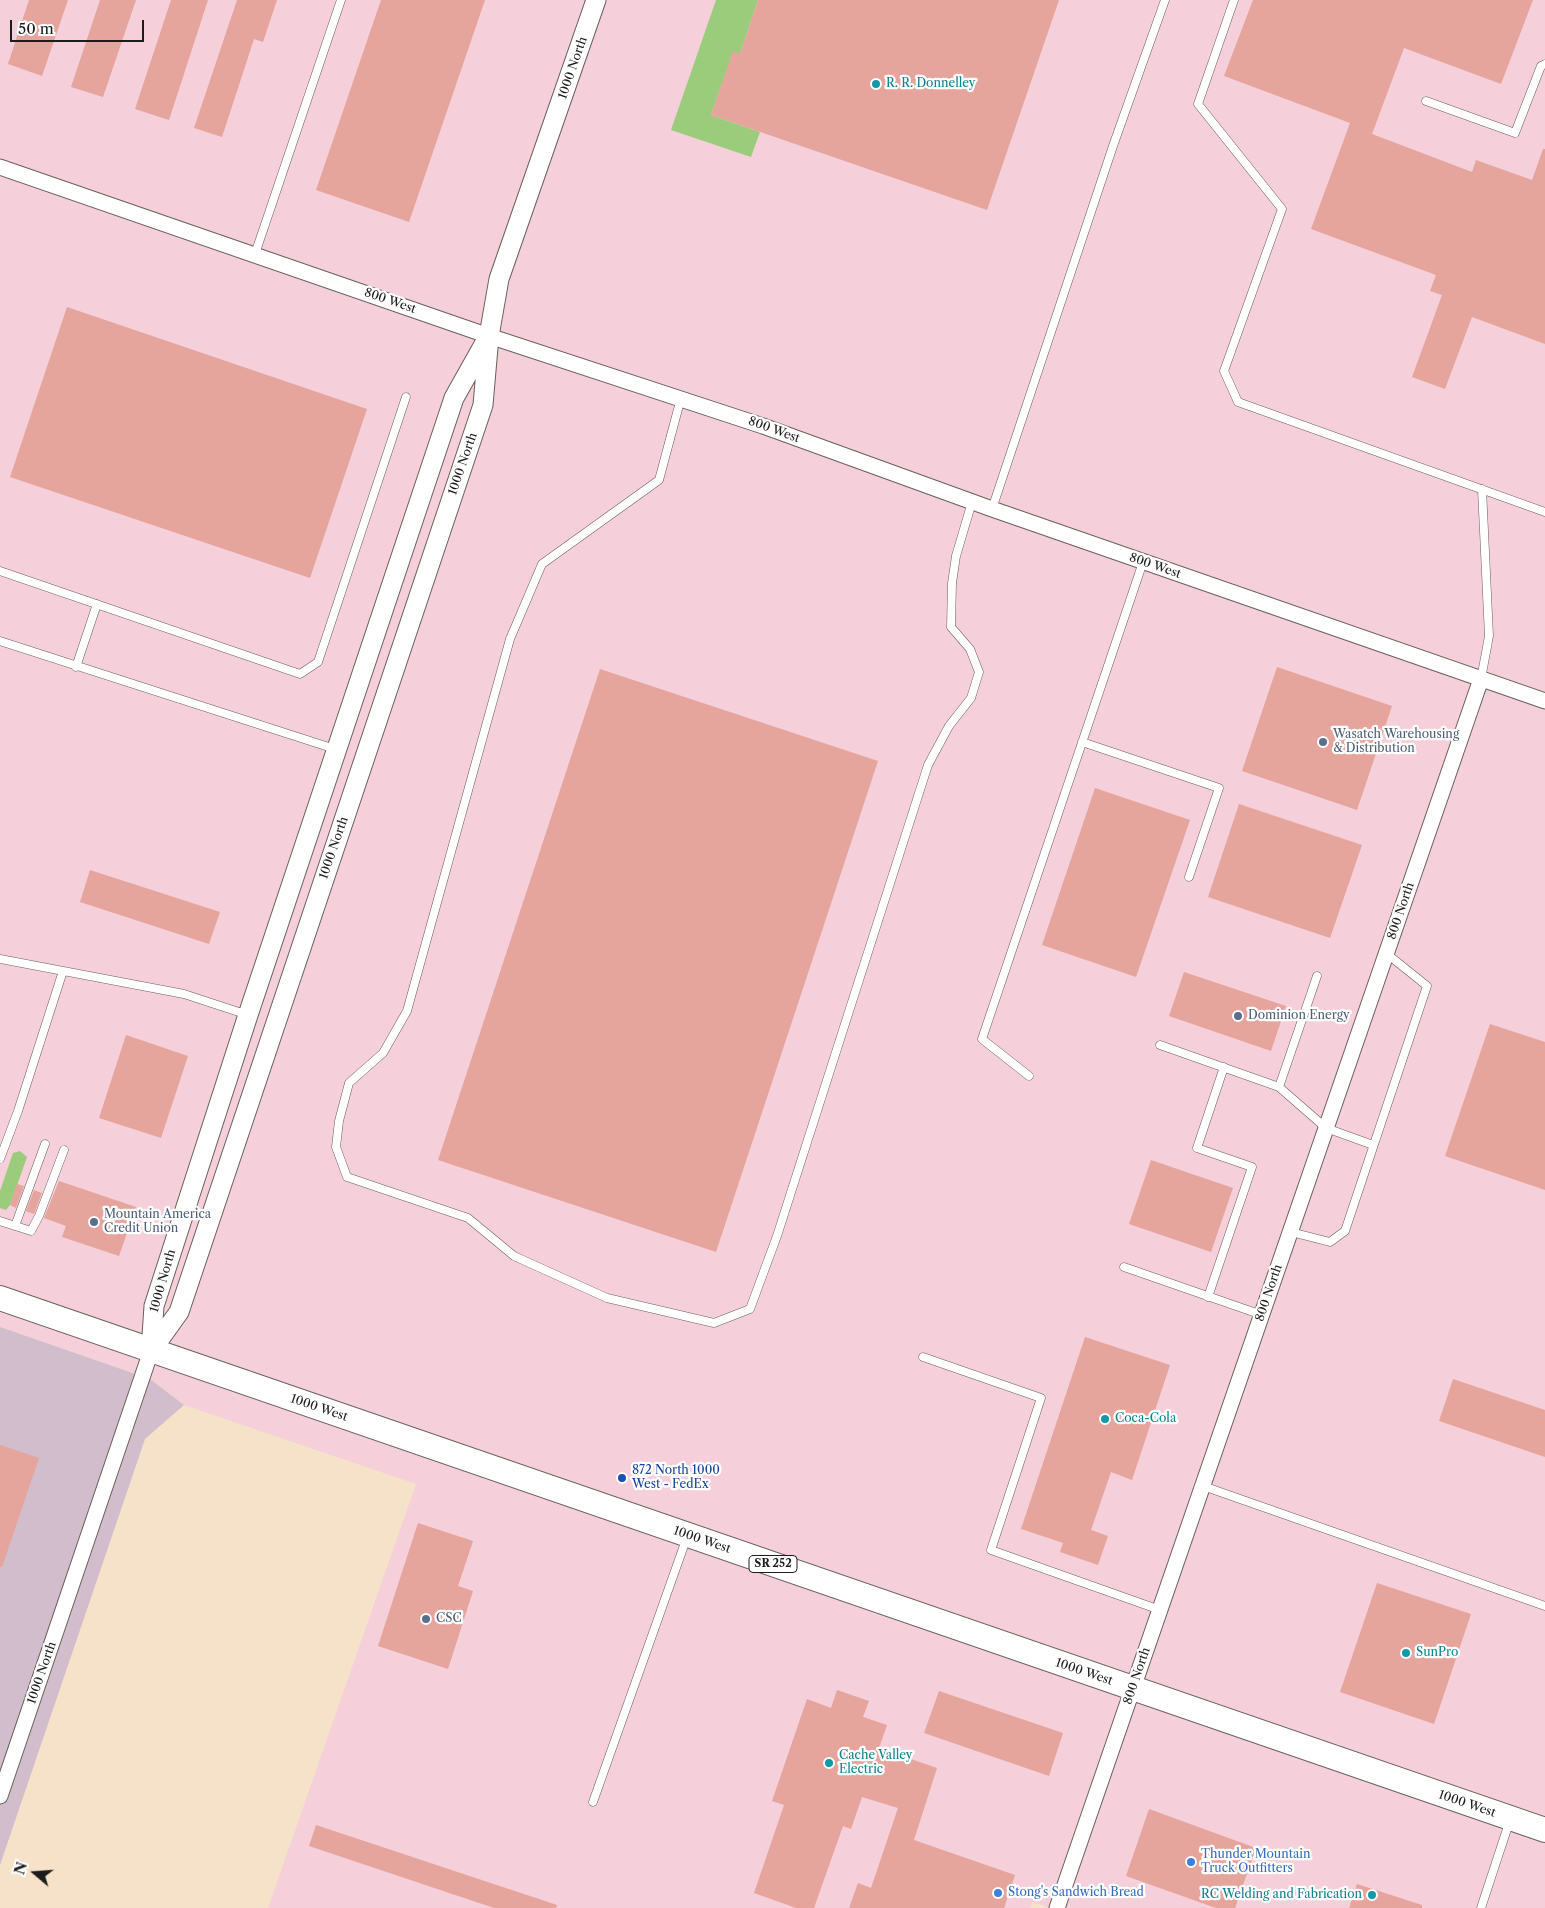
<!DOCTYPE html>
<html>
<head>
<meta charset="utf-8">
<style>
  body { margin:0 }
  #map { position:relative; width:1545px; height:1908px; overflow:hidden; background:#f6e2c9; font-family:"Libre Caslon Text",serif }
  canvas { display:block }
  .north { position:absolute; left:10px; top:1848px; width:50px; height:50px; -webkit-text-stroke:4px #fff; paint-order:stroke; rotate:288deg; font-size:14px; font-weight:700; line-height:20px; text-align:center; color:#1c1c1c }
  .north::after { content:''; display:block; margin:auto; width:18px; height:22px; background:#1c1c1c; clip-path:polygon(50% 0,100% 100%,50% 72%,0 100%) }
  .scale { position:absolute; left:10px; top:20px; width:134px; height:22px; box-sizing:border-box; border:2px solid #1c1c1c; border-top:0; padding-left:6px; font-size:15px; line-height:18px; white-space:nowrap; color:#1c1c1c; -webkit-text-stroke:4px #fff; paint-order:stroke }
</style>
</head>
<body>
<div id="map">
<canvas width="1545" height="1908"></canvas>
<div class="north">N</div>
<div class="scale">50 m</div>
</div>
<script>
const g = document.querySelector('canvas').getContext('2d');
g.lineJoin = 'round';
function paint(path, color) { g.fillStyle = color; g.fill(path, 'evenodd'); }
function trace(path, color, width, dash) { g.strokeStyle = color; g.lineWidth = width; g.lineCap = dash ? 'butt' : 'round'; g.setLineDash(dash || []); g.stroke(path); }
function write(font, color, halo, rows, align = 'center') {
  g.font = font + ' "Libre Caslon Text",serif'; g.lineWidth = 4.5; g.setLineDash([]); g.textBaseline = 'middle'; g.strokeStyle = halo; g.fillStyle = color; for (const [text, x, y, turn = 0] of rows) {
    g.save(); g.translate(x, y); g.rotate((+turn || 0) * Math.PI / 180); g.textAlign = isNaN(turn) ? turn : align; if (halo) g.strokeText(text, 0, 0); g.fillText(text, 0, 0); g.restore();
  }
}
paint(new Path2D(`
  M0,0H1545V1908H1050L1033,1902L1030,1908H268L416,1484L184,1405L150,1379L0,1327Z`), '#f5cfda');
paint(new Path2D(`
  M0,1327L150,1379L184,1405L145,1439L0,1865Z`), '#d1bdcb');
paint(new Path2D(`
  M716,0H758L740,54L733,52L711,115L760,132L751,157L671,130Z
  M20,1151L27,1157L10,1205L6,1210L0,1208V1191L13,1153Z`), '#9bcc7b');
paint(new Path2D(`
  M29,0H68L42,76L8,64Z
  M100,0H136L103,97L71,87Z
  M171,0H208L169,120L135,109Z
  M237,0H277L263,42L254,39L222,137L194,128Z
  M381,0H485L409,222L316,190Z
  M758,0H1059L987,210L711,115L733,51L740,54Z
  M1253,0H1533L1501,84L1404,48L1372,134L1472,172L1476,160L1532,180L1543,149H1545V344L1472,317L1445,389L1412,377L1442,295L1430,291L1436,275L1311,229L1350,123L1224,76Z
  M67,307L367,409L310,578L10,477Z
  M1277,667L1392,706L1357,810L1242,771Z
  M600,669L878,761L716,1252L438,1160Z
  M1095,788L1190,820L1136,977L1042,945Z
  M1239,804L1362,845L1330,938L1208,897Z
  M90,870L220,912L209,944L80,902Z
  M1184,972L1286,1006L1271,1051L1169,1016Z
  M1490,1024L1545,1042V1190L1445,1156Z
  M126,1035L188,1056L161,1138L99,1118Z
  M1151,1160L1233,1188L1211,1252L1129,1224Z
  M59,1181L136,1207L119,1256L62,1237L66,1226L44,1218Z
  M17,1184L24,1186L16,1208L10,1205Z
  M34,1190L42,1193L34,1214L26,1211Z
  M1085,1337L1170,1365L1132,1480L1111,1472L1091,1530L1108,1536L1098,1565L1060,1552L1063,1543L1021,1529Z
  M1453,1379L1545,1410V1457L1439,1421Z
  M0,1445L39,1458L2,1567H0Z
  M418,1523L473,1541L458,1586L473,1591L448,1669L378,1646Z
  M1377,1583L1471,1614L1434,1724L1340,1692Z
  M837,1690L869,1701L863,1717L887,1725L879,1748L937,1768L914,1840L1015,1875L1004,1908H849L858,1883L871,1888L898,1808L862,1797L851,1829L843,1826L814,1908H796L754,1893L784,1805L772,1801L807,1699L831,1708Z
  M939,1691L1063,1733L1049,1776L924,1733Z
  M1149,1809L1256,1848L1235,1908H1216L1126,1876Z
  M316,1825L557,1905L556,1908H494L309,1846Z
  M1357,1884L1422,1905V1908H1349Z`), '#e5a49c');
const service = new Path2D(`
  M1234,0L1198,104L1282,209L1224,371L1238,402L1545,512
  M1426,101L1515,133L1541,66L1545,64
  M255,254L341,0
  M681,398L659,480L542,564L510,639L407,1011L383,1053L349,1083L339,1121L336,1147L347,1177L468,1218L514,1256L607,1298L714,1323L750,1309L777,1236L928,765L949,726L971,698L979,672L970,649L951,627L952,583L956,556L972,502
  M992,509L1113,146L1165,0
  M0,571L300,674L318,662L406,397
  M0,641L335,749
  M76,667L97,604
  M1481,679L1489,636L1482,489
  M1082,742L1219,788L1189,877
  M0,959L184,994L248,1015
  M1160,1045L1279,1087L1326,1128L1373,1145
  M1029,1076L982,1039L1143,562
  M1279,1087L1317,976
  M0,1159L18,1111L63,971
  M0,1221L31,1231L39,1216L64,1150
  M15,1226L45,1144
  M1291,1232L1330,1242L1345,1231L1427,986L1386,953
  M1124,1267L1262,1315
  M1208,1297L1252,1167L1197,1148L1224,1067
  M923,1357L1041,1398L991,1550L1160,1610
  M1203,1486L1545,1606
  M593,1802L687,1537
  M1481,1908L1510,1820`);
const minor = new Path2D(`
  M0,167L489,336L763,426L992,509L1545,701
  M0,1796L151,1351
  M1057,1908L1481,679`);
const tertiary = new Path2D(`
  M151,1351L179,1312L483,405L489,336L499,279L596,0
  M151,1351L154,1306L248,1015L454,398L486,341`);
const primary = new Path2D(`
  M0,1298L1545,1830`);
trace(service, '#686159', 9);
trace(minor, '#686159', 17);
trace(tertiary, '#686159', 21);
trace(primary, '#686159', 26);
trace(service, '#fff', 8);
trace(minor, '#fff', 15);
trace(tertiary, '#fff', 19);
trace(primary, '#fff', 24);
for (const [x, y, r, color] of [
  [876,84,5,"#0f9aa8"],
  [1323,742,5,"#5c6f8a"],
  [1238,1016,5,"#5c6f8a"],
  [94,1222,5,"#5c6f8a"],
  [1105,1419,5,"#0f9aa8"],
  [622,1478,5,"#1a4fb4"],
  [426,1619,5,"#5c6f8a"],
  [1406,1653,5,"#0f9aa8"],
  [829,1763,5,"#0f9aa8"],
  [1191,1862,5,"#3f7fe0"],
  [998,1893,5,"#3f7fe0"],
  [1372,1895,5,"#0f9aa8"]
]) { const dot = new Path2D(); dot.arc(x, y, r, 0, 2 * Math.PI); g.fillStyle = color; g.fill(dot); trace(dot, '#fff', 2); }
for (const [x, y, w] of [
  [773,1564,48]
]) { const box = new Path2D(); box.roundRect(x - w / 2, y - 8.5, w, 17, 4); g.fillStyle = '#fff'; g.fill(box); trace(box, '#1c1c1c', 1); }
write('bold 11px', '#1c1c1c', null, [
  ["SR 252",773,1564]
]);
write('12px', '#1c1c1c', '#fff', [
  ["1000 North",573,68,-71],
  ["800 West",390,301,19],
  ["800 West",774,430,20],
  ["1000 North",463,464,-71],
  ["800 West",1155,566,19],
  ["1000 North",334,848,-71],
  ["800 North",1401,911,-71],
  ["1000 North",163,1281,-74],
  ["800 North",1269,1293,-71],
  ["1000 West",319,1408,19],
  ["1000 West",702,1540,19],
  ["1000 West",1084,1672,19],
  ["1000 North",42,1673,-71],
  ["800 North",1137,1676,-71],
  ["1000 West",1467,1804,19]
]);
write('12px', '#0d838f', '#fff', [
  ["R. R. Donnelley",886,84],
  ["Coca-Cola",1115,1419],
  ["SunPro",1416,1653],
  ["Cache Valley",839,1756],
  ["Electric",839,1770],
  ["RC Welding and Fabrication",1362,1895,"right"]
], 'left');
write('12px', '#4e5e75', '#fff', [
  ["Wasatch Warehousing",1333,735],
  ["& Distribution",1333,749],
  ["Dominion Energy",1248,1016],
  ["Mountain America",104,1215],
  ["Credit Union",104,1229],
  ["CSC",436,1619]
], 'left');
write('12px', '#164399', '#fff', [
  ["872 North 1000",632,1471],
  ["West - FedEx",632,1485]
], 'left');
write('12px', '#366cbe', '#fff', [
  ["Thunder Mountain",1201,1855],
  ["Truck Outfitters",1201,1869],
  ["Stong's Sandwich Bread",1008,1893]
], 'left');
</script>
</body>
</html>
